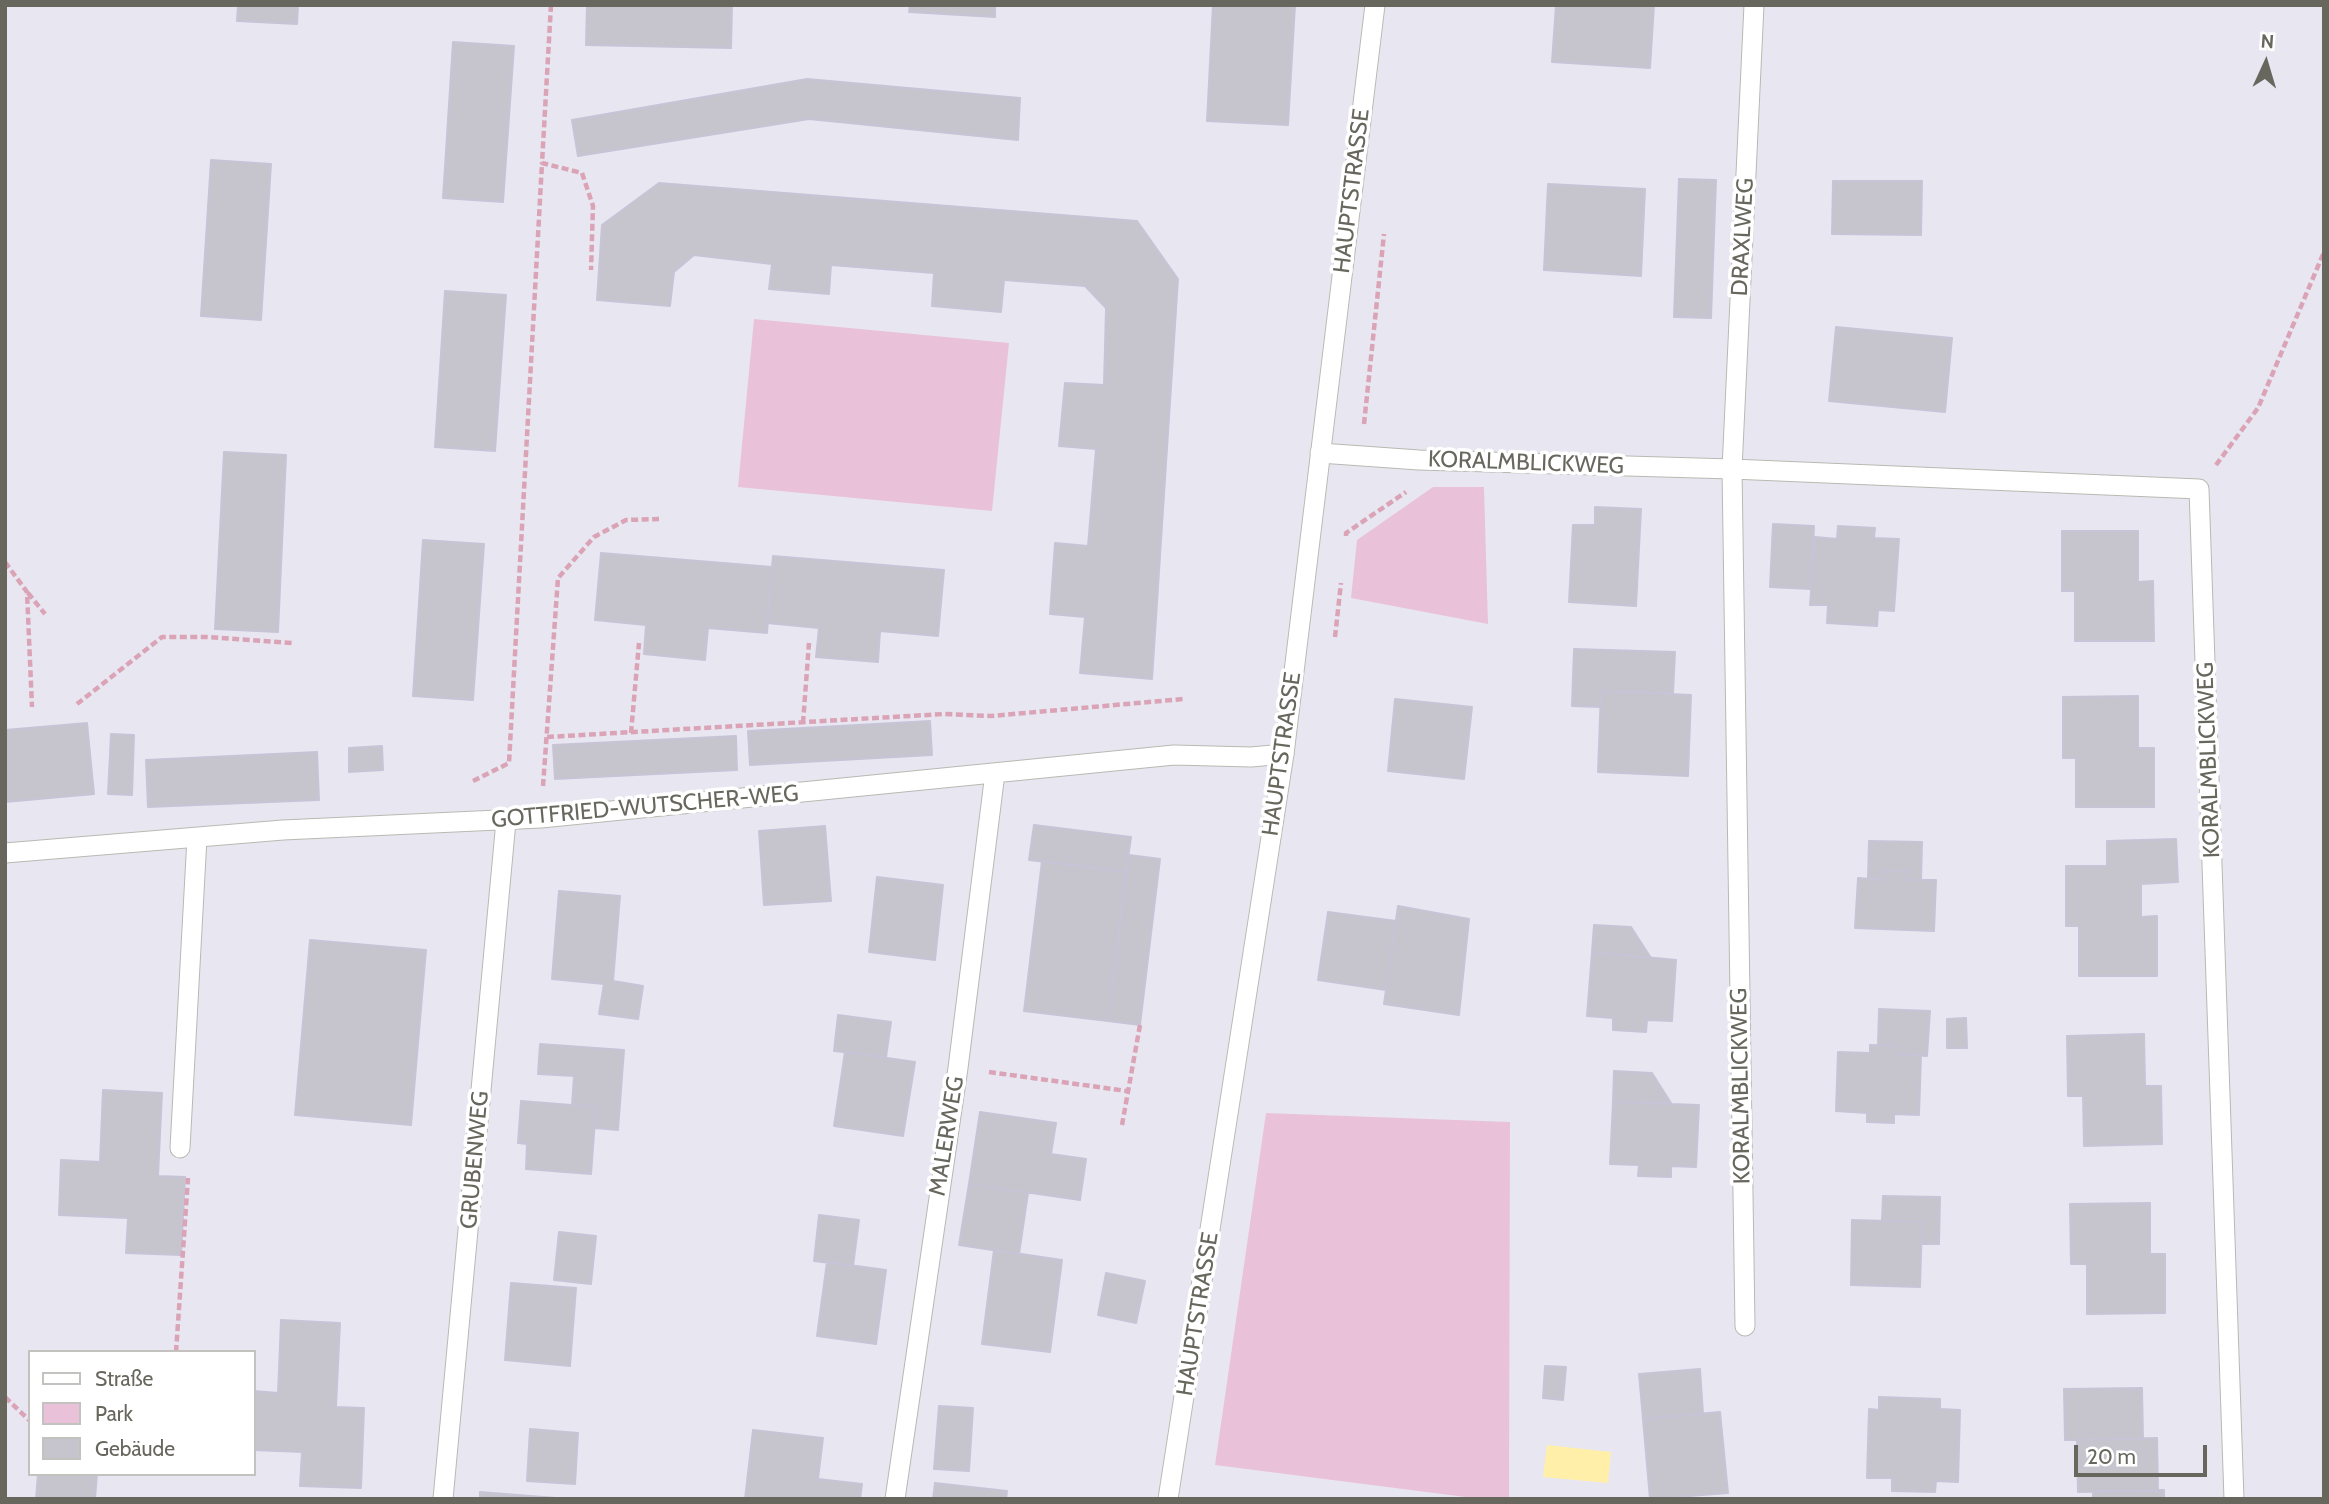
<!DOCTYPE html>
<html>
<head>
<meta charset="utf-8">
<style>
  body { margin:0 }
  #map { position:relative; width:2329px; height:1504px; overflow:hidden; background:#e8e7f1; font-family:Cabin,sans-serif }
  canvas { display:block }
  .frame { position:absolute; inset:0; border:7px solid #68675e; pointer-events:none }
  .legend { position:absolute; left:28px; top:1350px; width:228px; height:126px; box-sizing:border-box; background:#fff; border:2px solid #c3c2bf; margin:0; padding:9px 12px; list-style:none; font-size:21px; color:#68675e }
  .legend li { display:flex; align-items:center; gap:14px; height:35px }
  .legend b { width:35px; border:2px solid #c3c2bf }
  .north { position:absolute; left:2231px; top:28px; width:70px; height:70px; -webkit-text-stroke:5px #fff; paint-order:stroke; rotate:4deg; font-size:19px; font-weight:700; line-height:28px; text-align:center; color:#68675e }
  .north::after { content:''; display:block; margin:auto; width:24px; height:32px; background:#68675e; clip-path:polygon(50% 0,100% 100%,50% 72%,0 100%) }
  .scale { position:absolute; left:2074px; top:1445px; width:133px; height:32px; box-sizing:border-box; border:4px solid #68675e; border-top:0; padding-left:9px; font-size:21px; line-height:24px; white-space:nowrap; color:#68675e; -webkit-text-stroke:5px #fff; paint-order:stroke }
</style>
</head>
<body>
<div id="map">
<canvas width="2329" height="1504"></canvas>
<div class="frame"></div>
<ul class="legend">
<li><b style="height:9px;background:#fff"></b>Straße</li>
<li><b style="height:19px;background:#e9c2da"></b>Park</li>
<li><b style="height:19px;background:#c6c5ce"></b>Gebäude</li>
</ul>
<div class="north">N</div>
<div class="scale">20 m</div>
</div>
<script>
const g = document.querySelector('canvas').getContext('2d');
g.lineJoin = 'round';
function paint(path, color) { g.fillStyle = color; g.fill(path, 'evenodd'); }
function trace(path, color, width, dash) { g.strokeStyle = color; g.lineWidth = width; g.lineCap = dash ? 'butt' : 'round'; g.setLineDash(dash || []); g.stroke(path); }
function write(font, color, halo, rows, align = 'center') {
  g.font = font + ' Cabin,sans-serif'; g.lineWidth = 7; g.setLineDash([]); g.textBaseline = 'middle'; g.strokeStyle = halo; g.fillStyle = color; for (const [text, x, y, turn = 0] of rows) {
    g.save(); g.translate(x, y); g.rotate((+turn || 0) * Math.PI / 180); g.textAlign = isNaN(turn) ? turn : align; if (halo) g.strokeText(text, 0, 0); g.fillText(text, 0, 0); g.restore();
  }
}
paint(new Path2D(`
  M754,319L1009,343L992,511L738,487Z
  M1433,487H1484L1488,624L1351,598L1357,540Z
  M1266,1113L1510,1122L1509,1499H1481L1215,1465Z`), '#e9c2da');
paint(new Path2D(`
  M1547,1445L1611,1452L1608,1483L1543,1477Z`), '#ffefa8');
const building = new Path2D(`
  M238,5H298L297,24L237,21Z
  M587,5H732L731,48L586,45Z
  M910,5H995V17L909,12Z
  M1213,5H1295L1288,125L1207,121Z
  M1556,5H1654L1650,68L1552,62Z
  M453,42L514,46L503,202L443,198Z
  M807,79L1020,98L1018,140L809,119L578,156L572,120Z
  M211,160L271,164L261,320L201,316Z
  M1679,179L1716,180L1711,318L1674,317Z
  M1833,181H1922L1921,235L1832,234Z
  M659,183L1137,221L1178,279L1152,679L1080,673L1085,617L1050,614L1055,543L1088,546L1096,449L1059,446L1065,383L1104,385L1106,308L1085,286L1004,280L1001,312L932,306L934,273L831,265L829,294L769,289L772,264L694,255L674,272L670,306L597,300L602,225Z
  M1548,184L1645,189L1641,276L1544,270Z
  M445,291L506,295L495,451L435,447Z
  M1836,327L1952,338L1945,412L1829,401Z
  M224,452L286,455L278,632L215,629Z
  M1595,507L1641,509L1636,606L1569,602L1573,525H1595Z
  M1773,524L1814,526L1811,589L1770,587Z
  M1838,526L1875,528L1874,538L1899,539L1894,611L1878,610L1877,626L1827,623L1828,605H1810L1815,537L1837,539Z
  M2062,531H2138V582L2153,581L2154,641H2075V591H2062Z
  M423,540L484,544L473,700L413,696Z
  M601,553L772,567L767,633L708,628L705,660L644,654L646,625L595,620Z
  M773,556L944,570L938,636L880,631L878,662L816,657L819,628L767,623Z
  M1574,649L1675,652L1673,693L1601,691V707L1572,706Z
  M1601,691L1691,695L1688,776L1598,772Z
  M2138,696V748H2154V807H2076V758H2063V697Z
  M1395,699L1472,707L1464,779L1388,771Z
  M930,721L932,755L750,765L748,731Z
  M87,723L94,794L5,802V730Z
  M111,734L134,735L132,795L108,794Z
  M736,736L737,770L555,779L553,745Z
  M382,746L383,770L349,772V748Z
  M317,752L319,800L148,807L146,760Z
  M1034,825L1131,837L1126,872L1029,860Z
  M825,826L831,901L764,905L759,831Z
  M2176,839L2178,882L2141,884V917L2157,916V976H2079V926H2066V866H2107V841Z
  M1869,841L1922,842L1921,880H1908V871H1885L1884,880L1868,878Z
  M1129,855L1160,859L1140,1025L1108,1021Z
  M1042,861L1126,872L1108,1021L1024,1011Z
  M1885,871H1908V880H1936L1934,931L1855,928L1858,878L1884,880Z
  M877,877L943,885L935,960L869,952Z
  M559,891L620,896L613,981L643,986L638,1019L599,1014L604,984L552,979Z
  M1398,906L1469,919L1459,1015L1384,1004Z
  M1328,912L1396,921L1386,990L1318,980Z
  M1594,925L1631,927L1651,958L1592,952Z
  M310,940L426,950L411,1125L295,1115Z
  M1592,952L1676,960L1672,1021L1647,1020L1646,1032L1613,1030V1018L1587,1016Z
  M1879,1009L1930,1011L1927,1056L1897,1054L1898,1046H1878Z
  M838,1015L891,1022L886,1057L834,1051Z
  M1966,1018L1967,1048H1947V1019Z
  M2144,1034L2145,1086H2161L2162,1144L2084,1146L2083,1096H2068L2067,1036Z
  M540,1044L624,1050L618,1130L595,1128L596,1107L572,1105L574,1076L538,1074Z
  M1870,1045L1898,1046L1897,1054L1921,1055L1919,1115L1894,1114V1123L1867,1122V1113L1836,1111L1838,1052L1870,1053Z
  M845,1052L915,1062L903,1136L834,1126Z
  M1614,1071L1652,1073L1671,1103L1613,1102Z
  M103,1090L162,1093L158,1176L185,1177L181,1255L126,1253L128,1218L59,1215L61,1160L100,1162Z
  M521,1101L596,1107L591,1174L526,1169L527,1144L518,1143Z
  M1613,1102L1699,1105L1696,1167L1671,1166V1177L1638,1176L1639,1165L1610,1164Z
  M980,1112L1056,1123L1051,1154L1086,1159L1080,1200L969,1184Z
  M969,1184L1028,1193L1019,1254L959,1245Z
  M1883,1196L1940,1197L1939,1244H1921L1922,1222L1882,1221Z
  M2150,1203V1254H2165V1313L2087,1314V1264H2071L2070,1204Z
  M819,1215L859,1220L853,1266L814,1261Z
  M1852,1220L1922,1222L1920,1287L1851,1285Z
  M559,1232L596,1236L591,1284L554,1280Z
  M994,1250L1062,1260L1050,1352L982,1344Z
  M827,1262L886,1270L876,1344L817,1336Z
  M1106,1273L1145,1281L1136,1323L1098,1315Z
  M511,1283L576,1288L570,1366L505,1360Z
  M281,1320L340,1323L336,1407L364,1408L361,1488L300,1486L302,1452L254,1450V1391L278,1393Z
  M1545,1366L1566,1367L1563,1400L1543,1398Z
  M1700,1369L1703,1414L1643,1419L1639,1374Z
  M2142,1388L2143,1439L2065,1440L2064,1389Z
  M1879,1397L1940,1399V1409L1960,1410L1958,1482L1936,1481L1935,1492L1892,1491V1478H1867L1869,1409L1879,1410Z
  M939,1406L973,1408L969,1471L934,1469Z
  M1720,1412L1728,1493L1650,1499L1643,1419Z
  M530,1429L578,1433L575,1484L527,1481Z
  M753,1430L823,1438L818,1479L862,1484L860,1499H745Z
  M2157,1438L2158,1491L2078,1492L2077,1440Z
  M38,1474H97L95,1499H36Z
  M935,1483L1007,1491L1006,1499H933Z
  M2164,1490V1499H2093V1491Z
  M480,1492L556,1498L480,1499Z`);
paint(building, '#c6c5ce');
trace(building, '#c6c4d6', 2);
const service = new Path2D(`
  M180,1148L197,838`);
const minor = new Path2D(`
  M1320,453L1419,460L1732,469L2199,489L2234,1499
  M5,853L283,830L541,818L1174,755L1251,757L1284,754
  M1745,1326L1732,469L1754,5
  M443,1499L506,821
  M895,1499L958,1068L995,773`);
const secondary = new Path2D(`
  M1168,1499L1284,754L1375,5`);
trace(service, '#b9b9b2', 21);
trace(minor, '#b9b9b2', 21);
trace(secondary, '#babab1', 21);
trace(new Path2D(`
  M551,5L542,163L582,173L593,206L591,270
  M1364,424L1384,234
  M2216,465L2258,408L2324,252
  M1346,536V533L1406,492
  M5,562L27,592L32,707
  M28,593L45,614
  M1335,637L1341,583
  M77,704L162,637H206L293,643
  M803,723L809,643
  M631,733L639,643
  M547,737L944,714L991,716L1183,699
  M473,781L509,763L542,163
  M543,786L558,578L594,537L626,520L659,519
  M989,1072L1127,1091
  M1122,1125L1140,1025
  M176,1352L188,1178
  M5,1397L30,1421`), '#daa3b6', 4.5, [7, 3.5]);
trace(service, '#fff', 19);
trace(minor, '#fff', 19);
trace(secondary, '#fff', 19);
write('23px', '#68675e', '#fff', [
  ["HAUPTSTRASSE",1352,191,-83],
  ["DRAXLWEG",1743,237,-87],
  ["KORALMBLICKWEG",1526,463,2],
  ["HAUPTSTRASSE",1282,754,-82],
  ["KORALMBLICKWEG",2209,760,-92],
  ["GOTTFRIED-WUTSCHER-WEG",645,807,-5],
  ["KORALMBLICKWEG",1741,1086,-91],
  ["MALERWEG",947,1136,-81],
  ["GRUBENWEG",475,1160,-85],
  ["HAUPTSTRASSE",1198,1314,-81]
]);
</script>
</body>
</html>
